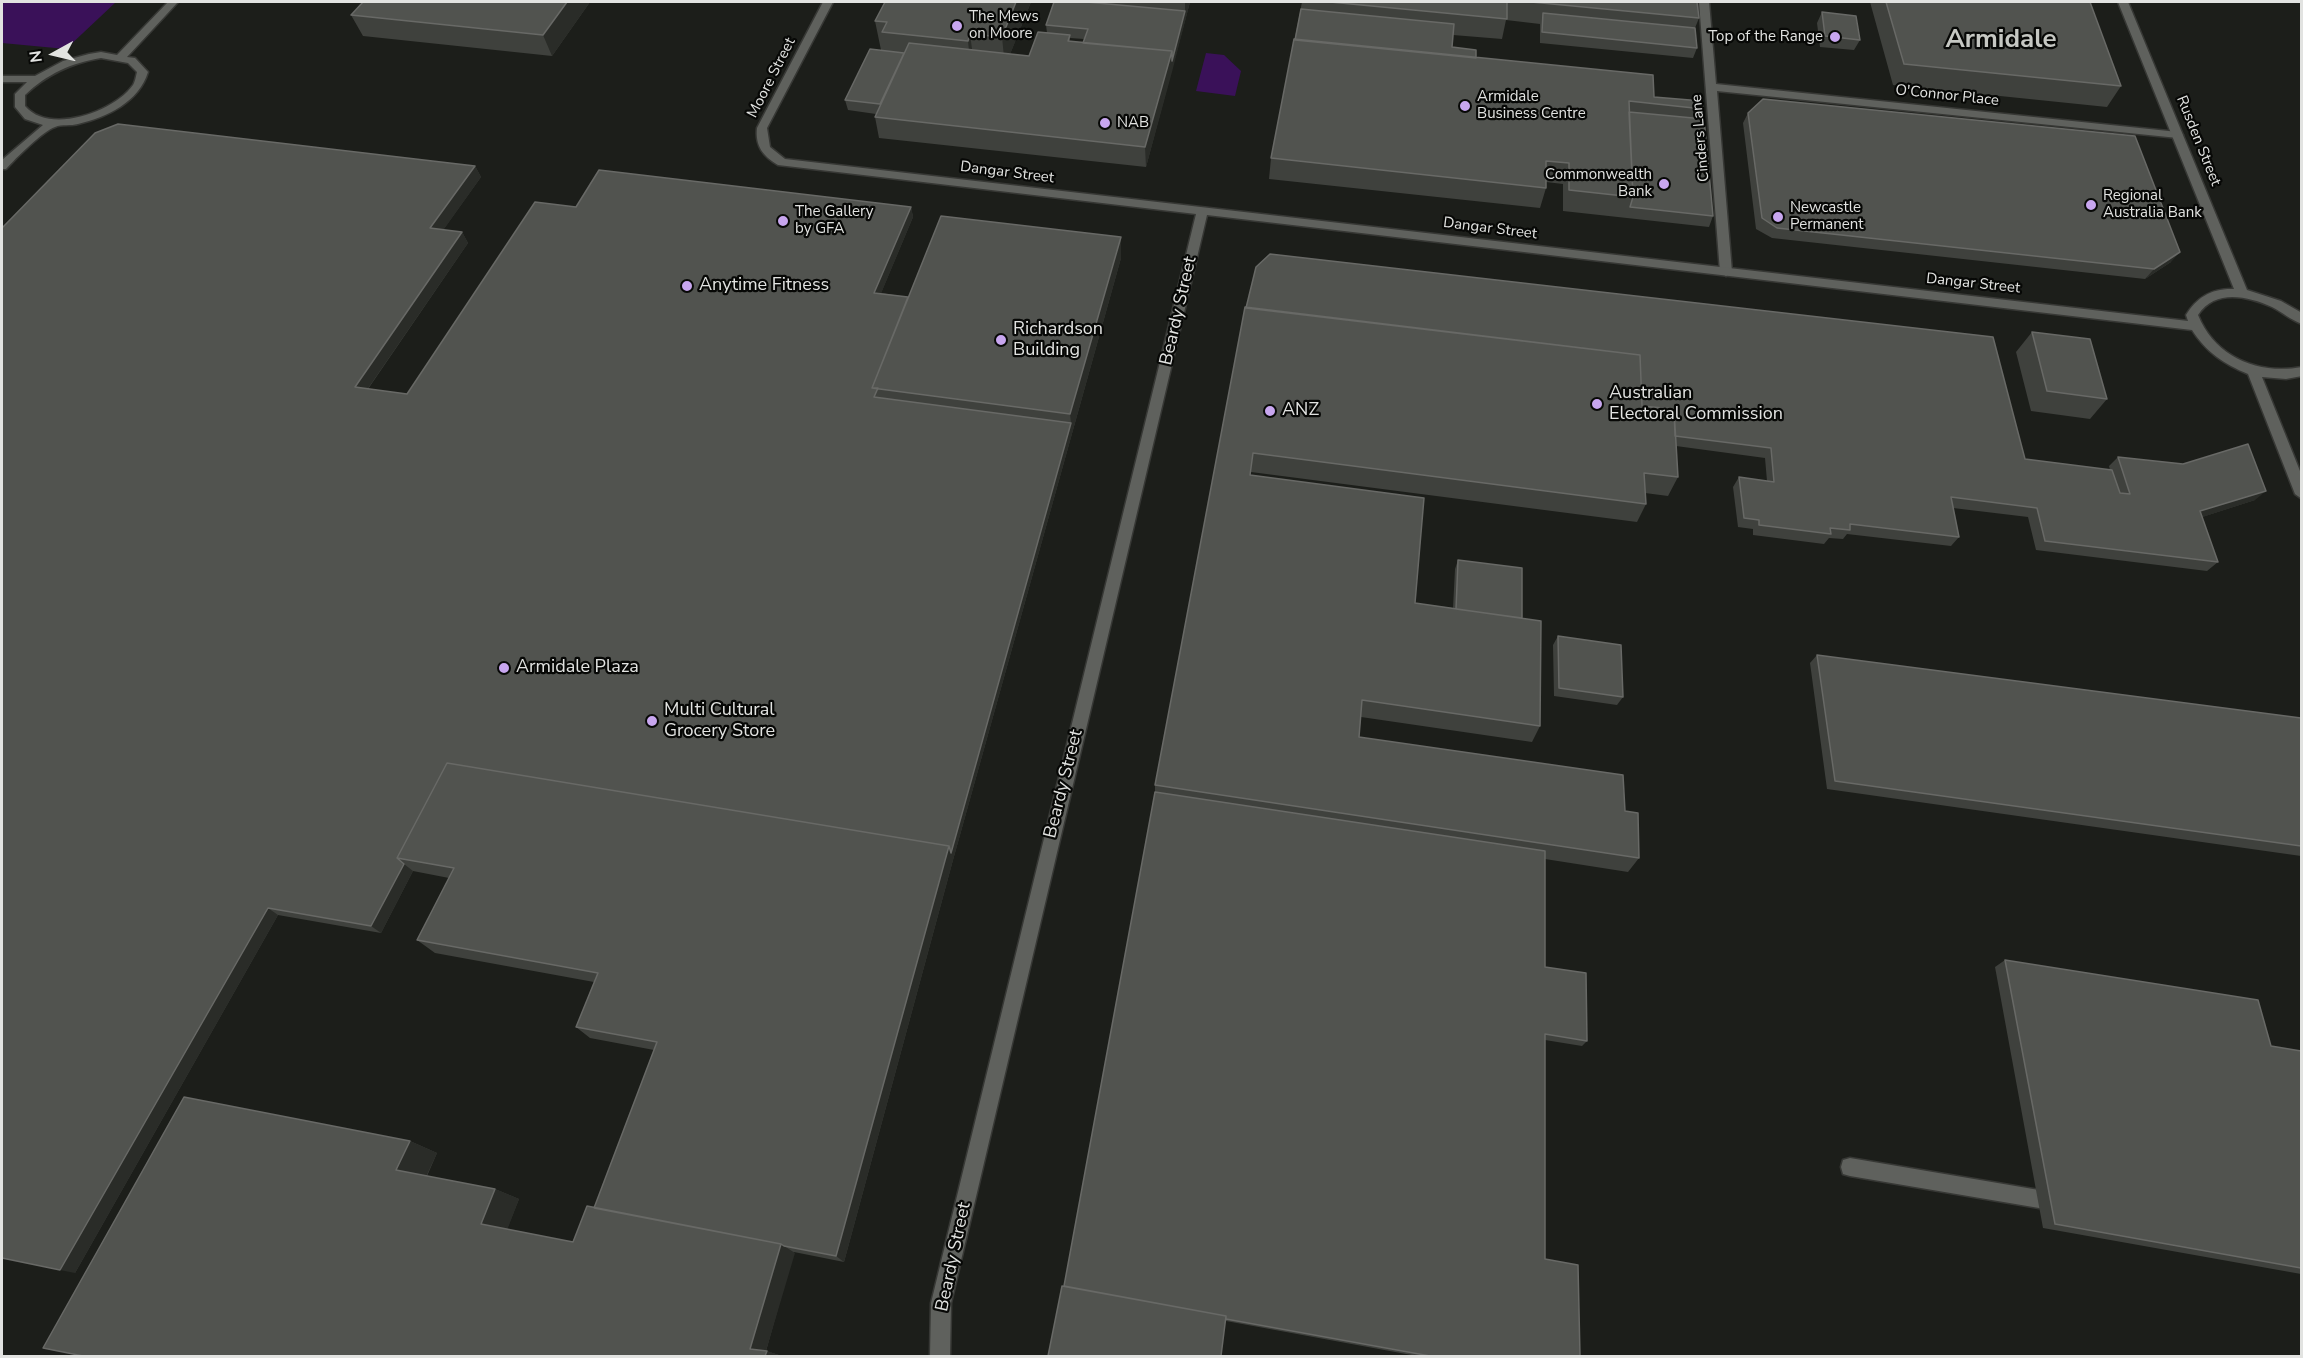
<!DOCTYPE html>
<html>
<head>
<meta charset="utf-8">
<style>
  body { margin:0 }
  #map { position:relative; width:2303px; height:1358px; overflow:hidden; background:#1c1e1a; font-family:"Nunito Sans",sans-serif }
  canvas { display:block }
  .frame { position:absolute; inset:0; border:3px solid #e2e3e1; pointer-events:none }
  .north { position:absolute; left:24px; top:24px; width:60px; height:60px; -webkit-text-stroke:4px #070806; paint-order:stroke; rotate:262deg; font-size:16px; font-weight:700; line-height:24px; text-align:center; color:#e2e3e1 }
  .north::after { content:''; display:block; margin:auto; width:21px; height:27px; background:#e2e3e1; clip-path:polygon(50% 0,100% 100%,50% 72%,0 100%) }
</style>
</head>
<body>
<div id="map">
<canvas width="2303" height="1358"></canvas>
<div class="frame"></div>
<div class="north">N</div>
</div>
<script>
const g = document.querySelector('canvas').getContext('2d');
g.lineJoin = 'round';
function paint(path, color) { g.fillStyle = color; g.fill(path, 'evenodd'); }
function trace(path, color, width, dash) { g.strokeStyle = color; g.lineWidth = width; g.lineCap = dash ? 'butt' : 'round'; g.setLineDash(dash || []); g.stroke(path); }
function write(font, color, halo, rows, align = 'center') {
  g.font = font + ' "Nunito Sans",sans-serif'; g.lineWidth = 4.5; g.setLineDash([]); g.textBaseline = 'middle'; g.strokeStyle = halo; g.fillStyle = color; for (const [text, x, y, turn = 0] of rows) {
    g.save(); g.translate(x, y); g.rotate((+turn || 0) * Math.PI / 180); g.textAlign = isNaN(turn) ? turn : align; if (halo) g.strokeText(text, 0, 0); g.fillText(text, 0, 0); g.restore();
  }
}
paint(new Path2D(`
  M2,2H116L66,49L2,43Z
  M1206,53L1224,55L1241,71L1235,96L1196,91Z`), '#3a1159');
const service = new Path2D(`
  M1699,2H1709L1716,84L2178,132L2183,135L2178,138L1717,91L1732,272L1726,276L1720,272Z
  M1850,1158L2039,1190L2046,1192L2048,1199L2046,1206L2039,1208L1850,1176L1843,1174L1841,1167L1843,1160Z`);
const minor = new Path2D(`
  M168,2H178L127,57L135,58L148,72C139,102 107,117 78,124C71,126 62,124 55,127C43,131 16,158 6,169H2V160L43,125L25,119L15,107V94L27,82H2V76H35L63,61L89,54L101,52L117,55ZM101,58L128,63L137,72C136,76 135,82 133,85C114,112 49,135 25,106V95C47,74 71,63 101,58Z
  M823,2H833L767,128L770,147L785,159L2188,321L2186,315C2197,297 2212,288 2234,289L2118,2H2128L2247,290L2281,301L2302,313V324C2291,320 2282,312 2272,307C2247,296 2215,289 2198,315C2215,357 2258,375 2302,367V376L2286,379L2262,377L2302,476V499L2295,494L2248,374C2224,364 2206,352 2192,330L1207,215L951,1303L950,1356H930L931,1303L1196,214L778,165C763,156 755,146 757,128Z`);
trace(service, '#373835', 3);
trace(minor, '#373835', 3);
paint(service, '#5f615d');
paint(minor, '#5f615d');
paint(new Path2D(`
  M590,2L552,56L363,36L351,15Z
  M885,2H1031L1010,54L1029,56L1047,33L1046,25L1089,2H1190L1146,167L879,138L875,117L876,114L848,110L845,100L881,50L875,21ZM1070,38L1084,39L1083,43L1070,41Z
  M1302,2H1697L1699,18L1695,28L1697,48L1693,58L1540,43V24L1506,20L1502,39L1453,35L1452,47L1476,58L1654,97L1703,109L1699,119L1713,216L1709,227L1563,211V184L1546,182V188L1540,208L1269,179L1271,158Z
  M1870,2H2090L2121,86L2107,107L1893,85Z
  M1822,12L1860,40L1854,50L1820,47L1817,23Z
  M1748,113L2171,262L2145,279L1772,238L1756,229L1743,123Z
  M475,166L481,177L443,230L462,232L468,243L368,389L407,394L576,207H911L913,217L881,293L908,297L1121,237V258L953,860L844,1262L794,1252L766,1351L782,1356H83L410,1141L437,1153L427,1176L495,1189L519,1199L507,1229L573,1242L594,1208L654,1050L590,1038L576,1027L594,982L435,953L417,940L449,878L413,871L381,933L278,915L75,1273L2,228Z
  M1245,307L2025,459L2110,470L2109,466L2118,457L2255,500L2202,517L2218,562L2207,571L2036,550L2028,517L1953,508L1959,537L1951,546L1847,534L1843,539L1829,538L1824,544L1753,535V529L1738,527L1733,487L1739,477L1767,481L1765,458L1676,446L1678,477L1668,496L1645,493L1646,504L1637,522L1251,472V475L1415,603L1453,608L1455,569L1458,560L1522,618L1540,726L1532,742L1361,717L1359,737L1625,811L1639,858L1628,872L1545,859V967L1587,1041L1582,1046L1545,1040V1259L1580,1356H1417L1226,1321L1064,1286L1155,792V785Z
  M2032,332L2107,399L2090,419L2031,411L2016,352Z
  M1558,636L1623,697L1617,705L1554,696L1553,645Z
  M1817,655L2301,718V856L1827,789L1810,663Z
  M2005,960L2271,1046L2301,1051V1274L2043,1228L1995,967Z`), '#3f413d');
paint(new Path2D(`
  M567,2H590L552,56L543,35Z
  M1016,2H1031L1005,67L1002,37Z
  M1185,2H1190L1172,72V61L1185,11Z
  M970,34L974,64L971,70L968,41Z
  M1172,51V72L1146,167L1145,147Z
  M475,166L481,177L437,239L430,228Z
  M911,207L913,217L877,303L874,293Z
  M462,232L468,243L362,397L355,387Z
  M1121,237V258L953,860L844,1262L836,1256L949,846L1071,423L1070,414Z
  M2180,252L2171,262L2145,279L2154,269Z
  M2266,491L2255,500L2190,521L2200,511Z
  M404,864L413,871L381,933L371,926Z
  M268,908L278,915L75,1273L60,1270Z
  M410,1141L437,1153L424,1181L396,1170Z
  M495,1189L519,1199L506,1233L481,1224Z
  M781,1244L795,1253L765,1354L750,1349Z
  M767,1351L782,1356H765Z`), '#2a2c28');
const building = new Path2D(`
  M363,2H567L543,35L351,15Z
  M885,2H1016L1002,37L970,34L968,41L882,32L887,22L875,21Z
  M1054,2H1086L1185,11L1172,61V51L1083,43L1088,29L1046,25Z
  M1330,2H1507V19Z
  M1531,2H1697L1699,18Z
  M1886,2H2090L2121,86L1904,64Z
  M1301,9L1454,24L1452,47L1476,50V58L1295,40Z
  M1822,12L1856,16L1860,40L1825,36Z
  M1543,13L1695,28L1697,48L1542,32Z
  M1038,32L1070,35L1068,41L1172,51L1145,147L875,117L909,43L1029,56Z
  M1294,39L1653,75L1654,97L1702,101L1703,109L1629,101L1633,197L1569,190V163L1546,161V188L1271,158Z
  M870,49L904,53L880,104L845,100Z
  M1763,99L2135,136L2180,252L2154,269L1777,228L1762,218L1748,113Z
  M1629,112L1704,119L1713,216L1630,207L1633,197Z
  M118,124L475,166L430,228L462,232L355,387L407,394L535,202L576,207L599,170L911,207L874,293L908,297L872,388H878L874,397L1071,423L951,853L949,846L447,763L397,858L404,864L371,926L268,908L60,1270L2,1258V228L95,133Z
  M941,216L1121,237L1070,414L872,388Z
  M1270,254L1993,337L2025,459L2112,470L2120,493L2130,494L2118,457L2183,464L2248,444L2266,491L2200,511L2218,562L2045,541L2037,508L1951,497L1959,537L1850,524V530L1830,528L1831,534L1759,525V520L1744,518L1739,477L1774,482L1771,448L1675,436L1674,409L1642,406L1640,355L1246,308L1256,267Z
  M1245,307L1640,355L1642,406L1674,409L1678,477L1644,473L1646,504L1253,453L1250,475L1424,498L1415,603L1541,621L1540,726L1362,700L1359,737L1623,775L1625,811L1638,813L1639,858L1155,785Z
  M2032,332L2090,339L2107,399L2047,391Z
  M1458,560L1522,568V618L1456,609Z
  M1558,636L1621,645L1623,697L1559,688Z
  M1817,655L2301,718V846L1835,781Z
  M447,763L949,846L836,1256L784,1246L781,1244L594,1208L657,1042L576,1027L598,973L417,940L454,868L397,858Z
  M1155,792L1545,851V967L1586,973L1587,1041L1545,1034V1259L1578,1265L1580,1356H1430L1226,1319V1316L1064,1286Z
  M2005,960L2258,1000L2271,1046L2301,1051V1268L2055,1224Z
  M184,1097L410,1141L396,1170L495,1189L481,1224L573,1242L587,1206L781,1244L750,1349L767,1351L765,1356H83L43,1348Z
  M1062,1286L1226,1316L1221,1356H1048Z`);
paint(building, '#51534f');
trace(building, '#686966', 1.5);
for (const [x, y, r, color] of [
  [957,26,6,"#c8a6ef"],
  [1835,37,6,"#c8a6ef"],
  [1465,106,6,"#c8a6ef"],
  [1105,123,6,"#c8a6ef"],
  [1664,184,6,"#c8a6ef"],
  [2091,205,6,"#c8a6ef"],
  [1778,217,6,"#c8a6ef"],
  [783,221,6,"#c8a6ef"],
  [687,286,6,"#c8a6ef"],
  [1001,340,6,"#c8a6ef"],
  [1597,404,6,"#c8a6ef"],
  [1270,411,6,"#c8a6ef"],
  [504,668,6,"#c8a6ef"],
  [652,721,6,"#c8a6ef"]
]) { const dot = new Path2D(); dot.arc(x, y, r, 0, 2 * Math.PI); g.fillStyle = color; g.fill(dot); trace(dot, '#070806', 2); }
write('15px', '#e2e3e1', '#070806', [
  ["The Mews",969,17],
  ["on Moore",969,34],
  ["Top of the Range",1823,37,"right"],
  ["Armidale",1477,97],
  ["Business Centre",1477,114],
  ["NAB",1117,123],
  ["Commonwealth",1652,175,"right"],
  ["Bank",1652,192,"right"],
  ["Regional",2103,196],
  ["Australia Bank",2103,213],
  ["Newcastle",1790,208],
  ["Permanent",1790,225],
  ["The Gallery",795,212],
  ["by GFA",795,229]
], 'left');
write('15px', '#e2e3e1', '#070806', [
  ["Moore Street",772,78,-63],
  ["O'Connor Place",1947,96,6],
  ["Cinders Lane",1701,138,-95],
  ["Rusden Street",2198,141,68],
  ["Dangar Street",1007,173,7],
  ["Dangar Street",1490,229,7],
  ["Dangar Street",1973,284,6]
]);
write('18px', '#e2e3e1', '#070806', [
  ["Anytime Fitness",699,286],
  ["Richardson",1013,330],
  ["Building",1013,351],
  ["Australian",1609,394],
  ["Electoral Commission",1609,415],
  ["ANZ",1282,411],
  ["Armidale Plaza",516,668],
  ["Multi Cultural",664,711],
  ["Grocery Store",664,732]
], 'left');
write('18px', '#e2e3e1', '#070806', [
  ["Beardy Street",1179,311,-77],
  ["Beardy Street",1064,784,-76],
  ["Beardy Street",954,1257,-78]
]);
write('bold 26px', '#c6c8c3', '#070806', [
  ["Armidale",2001,41]
]);
</script>
</body>
</html>
